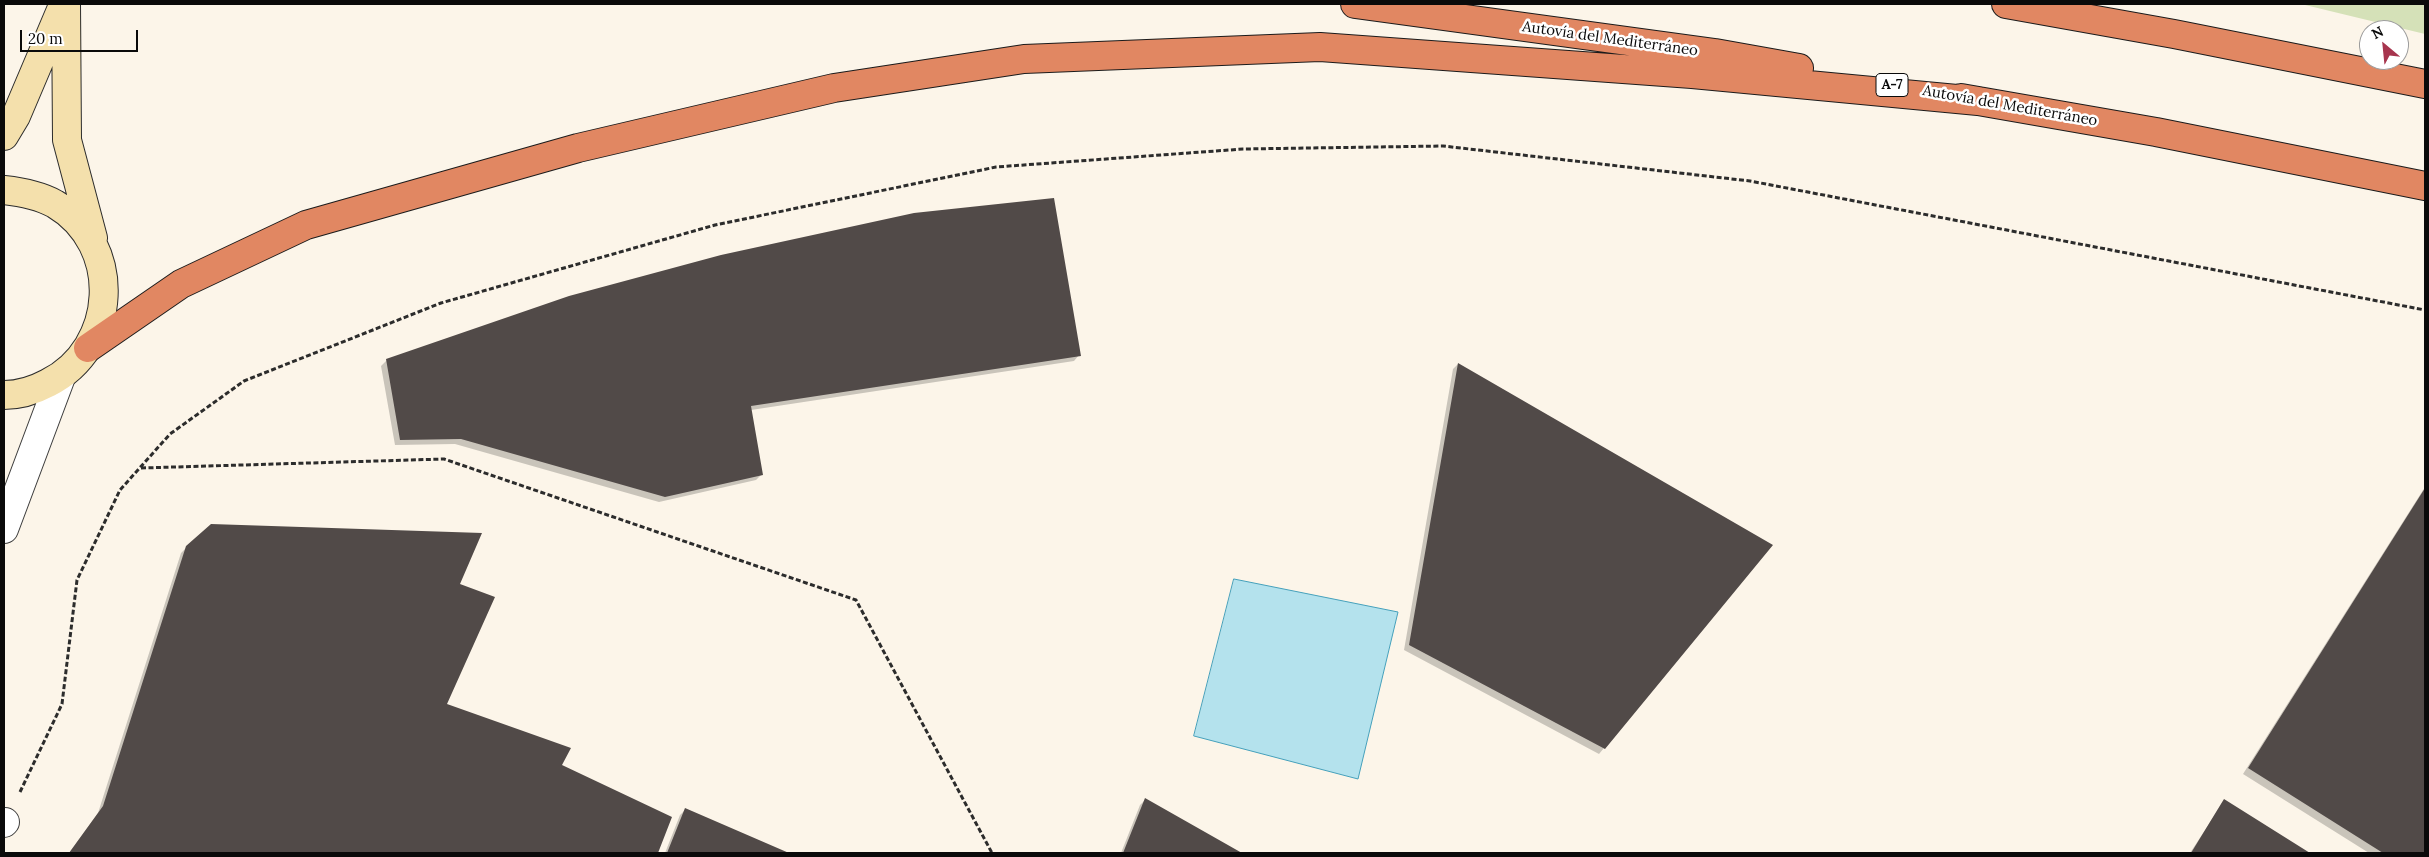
<!DOCTYPE html>
<html>
<head>
<meta charset="utf-8">
<style>
  body { margin:0 }
  #map { position:relative; width:2429px; height:857px; overflow:hidden; background:#fcf5e9; font-family:Lora,serif }
  canvas { display:block }
  .frame { position:absolute; inset:0; border:5px solid #0a0a0a; pointer-events:none }
  .north { position:absolute; left:2359px; top:20px; width:50px; height:50px; box-sizing:border-box; background:#fff; border:1px solid #9d9d9d; border-radius:50%; rotate:332deg; font-size:14px; font-weight:700; line-height:20px; text-align:center; color:#0a0a0a }
  .north::after { content:''; display:block; margin:auto; width:18px; height:22px; background:#a7354e; clip-path:polygon(50% 0,100% 100%,50% 72%,0 100%) }
  .scale { position:absolute; left:20px; top:30px; width:118px; height:22px; box-sizing:border-box; border:2px solid #0a0a0a; border-top:0; padding-left:6px; font-size:15px; line-height:18px; white-space:nowrap; color:#0a0a0a; -webkit-text-stroke:4px #fff; paint-order:stroke }
</style>
</head>
<body>
<div id="map">
<canvas width="2429" height="857"></canvas>
<div class="frame"></div>
<div class="north">N</div>
<div class="scale">20 m</div>
</div>
<script>
const g = document.querySelector('canvas').getContext('2d');
g.lineJoin = 'round';
function paint(path, color) { g.fillStyle = color; g.fill(path, 'evenodd'); }
function trace(path, color, width, dash) { g.strokeStyle = color; g.lineWidth = width; g.lineCap = dash ? 'butt' : 'round'; g.setLineDash(dash || []); g.stroke(path); }
function write(font, color, halo, rows, align = 'center') {
  g.font = font + ' Lora,serif'; g.lineWidth = 5; g.setLineDash([]); g.textBaseline = 'middle'; g.strokeStyle = halo; g.fillStyle = color; for (const [text, x, y, turn = 0] of rows) {
    g.save(); g.translate(x, y); g.rotate((+turn || 0) * Math.PI / 180); g.textAlign = isNaN(turn) ? turn : align; if (halo) g.strokeText(text, 0, 0); g.fillText(text, 0, 0); g.restore();
  }
}
paint(new Path2D(`
  M2301,4H2425V34Z`), '#d5e1b8');
const water = new Path2D(`
  M1234,579L1398,612L1358,779L1194,736Z`);
paint(water, '#b4e2ed');
trace(water, '#45a0bb', 1);
paint(new Path2D(`
  M1079,355L1074,361L751,410L761,475L756,480L659,502L455,444L395,445L381,366L387,360Z
  M1458,364L1604,748L1599,754L1404,650L1453,369Z
  M2425,487V853H2369L2243,774Z
  M187,547L459,585L445,705L561,766L671,818L657,853H69L98,813L181,553Z
  M1145,800L1240,853H1121L1140,805Z
  M2224,801L2307,853H2190Z
  M685,810L786,853H665L680,815Z`), '#0003');
paint(new Path2D(`
  M1054,198L1081,356L751,406L763,475L665,497L461,439L400,440L386,359L569,296L721,255L914,213Z
  M1458,363L1773,545L1605,749L1409,645Z
  M2425,488V853H2383L2248,768Z
  M211,524L482,533L460,584L495,597L447,704L571,748L562,765L672,817L658,853H69L103,806L186,546Z
  M1145,798L1242,853H1123Z
  M2224,799L2310,853H2191Z
  M685,808L789,853H667Z`), '#514a48');
const minor = new Path2D(`
  M4,823L5,822`);
const tertiary = new Path2D(`
  M4,529L61,377`);
const secondary = new Path2D(`
  M66,4L67,140L93,238
  M4,136L16,116L61,10
  M4,190C22,192 39,195 55,204C124,245 118,348 48,383C35,390 19,395 4,395`);
const motorway = new Path2D(`
  M1355,4L1715,53L1799,68
  M2006,4L2174,34L2425,84
  M1961,98L2156,132L2425,186
  M88,348L181,284L306,225L578,148L834,88L1024,59L1320,47L1692,74L1978,101`);
trace(minor, '#3d3d3d', 30);
trace(tertiary, '#3d3d3d', 30);
trace(secondary, '#2c2c2c', 30);
trace(motorway, '#1b1b1b', 30);
trace(new Path2D(`
  M141,468L444,459L856,600L992,853
  M20,792L62,704L77,580L120,490L170,434L244,381L441,303L715,225L996,167L1243,149L1443,146L1750,181L2425,310`), '#2c2c2c', 3, [5, 2.5]);
trace(minor, '#fff', 28);
trace(tertiary, '#fff', 28);
trace(secondary, '#f4e0ac', 28);
trace(motorway, '#e18762', 28);
for (const [x, y, w] of [
  [1892,85,32]
]) { const box = new Path2D(); box.roundRect(x - w / 2, y - 11.5, w, 23, 4); g.fillStyle = '#fff'; g.fill(box); trace(box, '#0a0a0a', 1); }
write('bold 14px', '#0a0a0a', null, [
  ["A-7",1892,85]
]);
write('15px', '#0a0a0a', '#fff', [
  ["Autovía del Mediterráneo",1610,39,8],
  ["Autovía del Mediterráneo",2010,106,10]
]);
</script>
</body>
</html>
